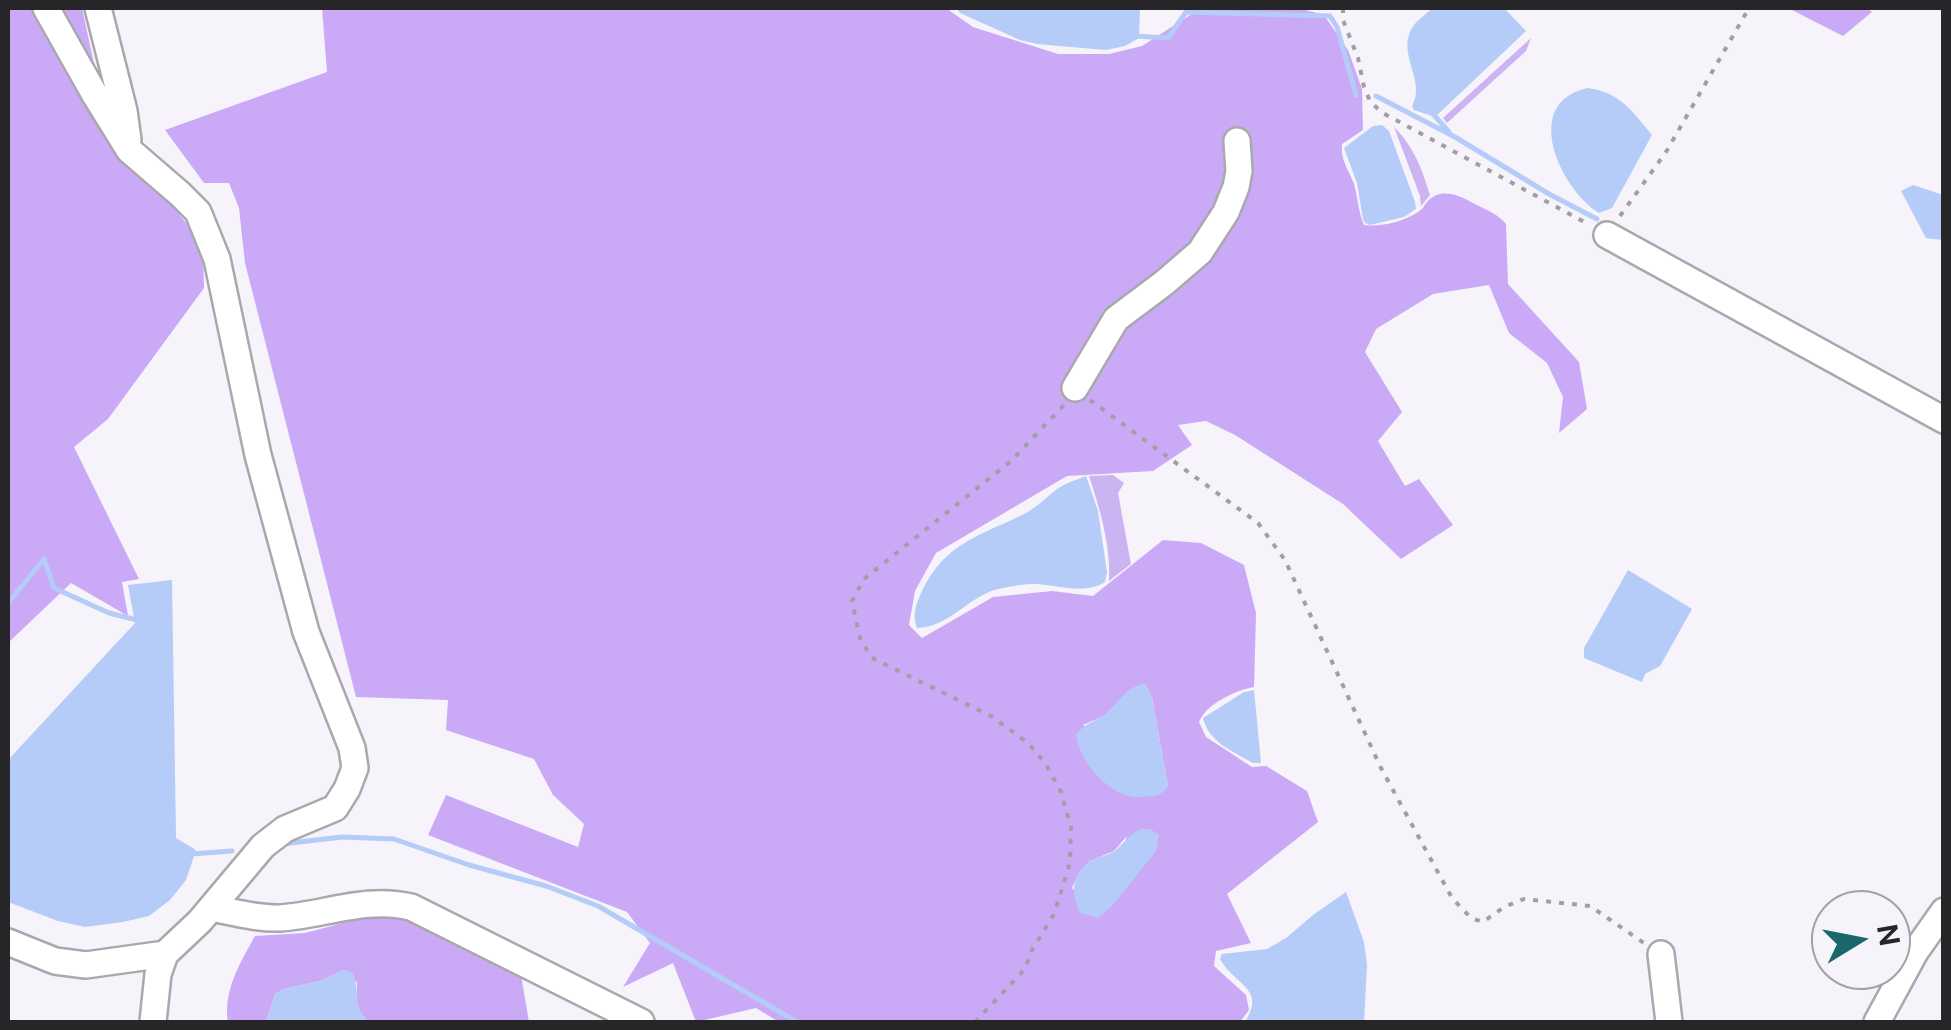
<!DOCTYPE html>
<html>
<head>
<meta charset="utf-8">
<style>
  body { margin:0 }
  #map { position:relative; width:1951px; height:1030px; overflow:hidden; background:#f6f3fa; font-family:"Public Sans",sans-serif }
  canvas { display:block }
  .frame { position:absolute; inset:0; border:10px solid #262528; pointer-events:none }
  .north { position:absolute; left:1811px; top:890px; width:100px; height:100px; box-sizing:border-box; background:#f6f3fa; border:2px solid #a3a1a6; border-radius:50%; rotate:80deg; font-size:28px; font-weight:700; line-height:40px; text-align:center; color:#262528 }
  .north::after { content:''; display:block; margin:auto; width:35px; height:45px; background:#1a686a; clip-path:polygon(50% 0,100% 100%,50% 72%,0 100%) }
</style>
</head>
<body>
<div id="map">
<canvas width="1951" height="1030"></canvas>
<div class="frame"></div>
<div class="north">N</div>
</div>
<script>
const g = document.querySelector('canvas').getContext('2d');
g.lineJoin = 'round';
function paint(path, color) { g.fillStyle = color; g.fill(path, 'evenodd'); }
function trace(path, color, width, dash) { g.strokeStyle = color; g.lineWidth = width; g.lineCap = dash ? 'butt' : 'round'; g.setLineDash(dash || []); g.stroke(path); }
paint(new Path2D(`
  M1531,38L1526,51L1447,123L1443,118Z
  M1394,127C1414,147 1422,169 1430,195L1421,206L1420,196Z
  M1113,475L1124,483L1118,493L1131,564L1109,581C1111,546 1100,509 1089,476Z`), '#ccb3f2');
paint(new Path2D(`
  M8,8H82L112,147L167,199L203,244L204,288L108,419L74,447L139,579L122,582L128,616L71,583L8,643Z
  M322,8H949L950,11L973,27L1058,54H1109L1142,46L1201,8H1298L1324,15L1348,50L1362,89L1363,130L1342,144C1340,160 1349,170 1354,184C1358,198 1358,211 1364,225C1381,227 1403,222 1418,212C1429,204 1419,210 1429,200C1442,188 1459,195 1473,203C1485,209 1498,214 1506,224L1508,284L1579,362L1587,409L1559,433L1563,397L1547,363L1509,333L1489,285L1433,294L1376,329L1365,352L1402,412L1378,441L1405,486L1419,479L1453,525L1401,559L1343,504L1235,435L1206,421L1178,425L1192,445L1153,471L1067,476L936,553L915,591L909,625L922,638L993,597L1052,591L1093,596L1163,540L1201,543L1244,565L1256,613L1254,687C1236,690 1206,704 1199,722L1206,737L1252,767L1266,766L1307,791L1318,822L1227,894L1251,943L1216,951L1214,966L1246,995L1249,1010L1240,1022H779L756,1008L696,1022L673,963L623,987L650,943L627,912L428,835L446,795L578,847L584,824L553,795L534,759L446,730L448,700L356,697L245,263L239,208L229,183H204L165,130L327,72ZM1145,684L1152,698L1168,786L1083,725L1104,716ZM1127,836L1098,918L1072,888L1080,871L1090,861L1114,851Z
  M1788,8H1867L1872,12L1843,36Z
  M381,913L405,916L520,969L529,1022H369C356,1011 356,1000 357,983L344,970L320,981L284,989L275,994L266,1022H228C223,991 240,963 255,936L305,933Z`), '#caaaf7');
paint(new Path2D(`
  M956,8H1140L1139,38L1125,46L1106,50L1037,44L1020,40L960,13Z
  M1433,8H1504L1526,31L1435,117L1414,110L1412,106C1427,80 1394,52 1414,25C1419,19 1427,13 1433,8Z
  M1588,88C1621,93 1632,111 1652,135L1612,208L1599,213C1560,189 1520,102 1588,88Z
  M1382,125L1389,131L1415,202L1416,209L1404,217L1370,225L1365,223L1363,219L1357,183L1344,148L1373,126Z
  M1913,185L1943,195V240L1926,238L1901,191Z
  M1086,476L1098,511L1107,572L1105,582C1086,595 1057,585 1035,584C1024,584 1013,586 1003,588C970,593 952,627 917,628C912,615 916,604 922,591C946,541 981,536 1026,513C1037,507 1047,497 1057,489C1066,483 1076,480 1086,476Z
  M1628,570L1692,609L1660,666L1645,674L1642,682L1584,658V648Z
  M172,580L176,838L196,850L186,880L170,900L149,916L123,922L85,927L58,921L8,902V760L135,623L128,585Z
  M1145,684L1152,698L1168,786C1162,795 1158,796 1148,796C1142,797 1137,798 1132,797C1106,792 1079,760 1076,735C1084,723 1093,723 1104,715C1119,704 1125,686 1145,684Z
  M1254,690L1261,763H1253C1233,751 1209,743 1203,718L1244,692Z
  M1140,829H1150L1159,835L1156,851L1113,905L1098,918L1081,913C1069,894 1072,871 1094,859C1101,856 1110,855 1116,850C1125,842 1128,836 1140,829Z
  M1346,892L1364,942L1367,965L1364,1022H1245C1267,988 1234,985 1220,959L1222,954L1267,949L1286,938L1313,915Z
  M344,970L353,973C360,992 352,1008 369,1022H266L275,994L284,989L320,981Z`), '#b5cbf8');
trace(new Path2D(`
  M1135,36L1168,38L1186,12L1330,16L1337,27L1356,95
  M1376,96L1455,137L1549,194L1597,219
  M1433,114L1449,132
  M8,603L44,559L54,588L109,613L141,621
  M282,844L342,837L394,839L469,865L546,886L598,906L797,1022
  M191,854L232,851`), '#b5cbf8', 5);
const minor = new Path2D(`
  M46,8L95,95L129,150L180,194L198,212L217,259L258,455L306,632L352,748L355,768L347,789L335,808L285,829L263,846L200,921L165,954L158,974L153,1022
  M98,8L124,111L128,140
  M1607,235L1944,420
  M1075,388L1116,319L1164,283L1200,252L1226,212L1236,187L1239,171L1237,141
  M211,908C233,912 258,919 280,918C325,915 366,896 411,907L641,1022
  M8,942L55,961L86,965L165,954
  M1661,954L1669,1022
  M1877,1022L1915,952L1944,911`);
trace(minor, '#aaa7ad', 30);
trace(new Path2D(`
  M1343,8V20L1358,58L1364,87L1370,101L1381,112L1588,224
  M1620,216L1666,152L1749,8
  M1090,400L1258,523L1285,560L1381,768L1452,898L1471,918L1483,922L1504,907L1524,899L1590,906L1644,943
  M975,1022L1025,969L1032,950L1054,914L1070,863L1071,828L1061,792L1045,763L1028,743L991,716L874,659L861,642L852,601L864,579L1011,461L1064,405`), '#a19ea4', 4, [5, 8]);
trace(minor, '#fff', 25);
</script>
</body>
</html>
